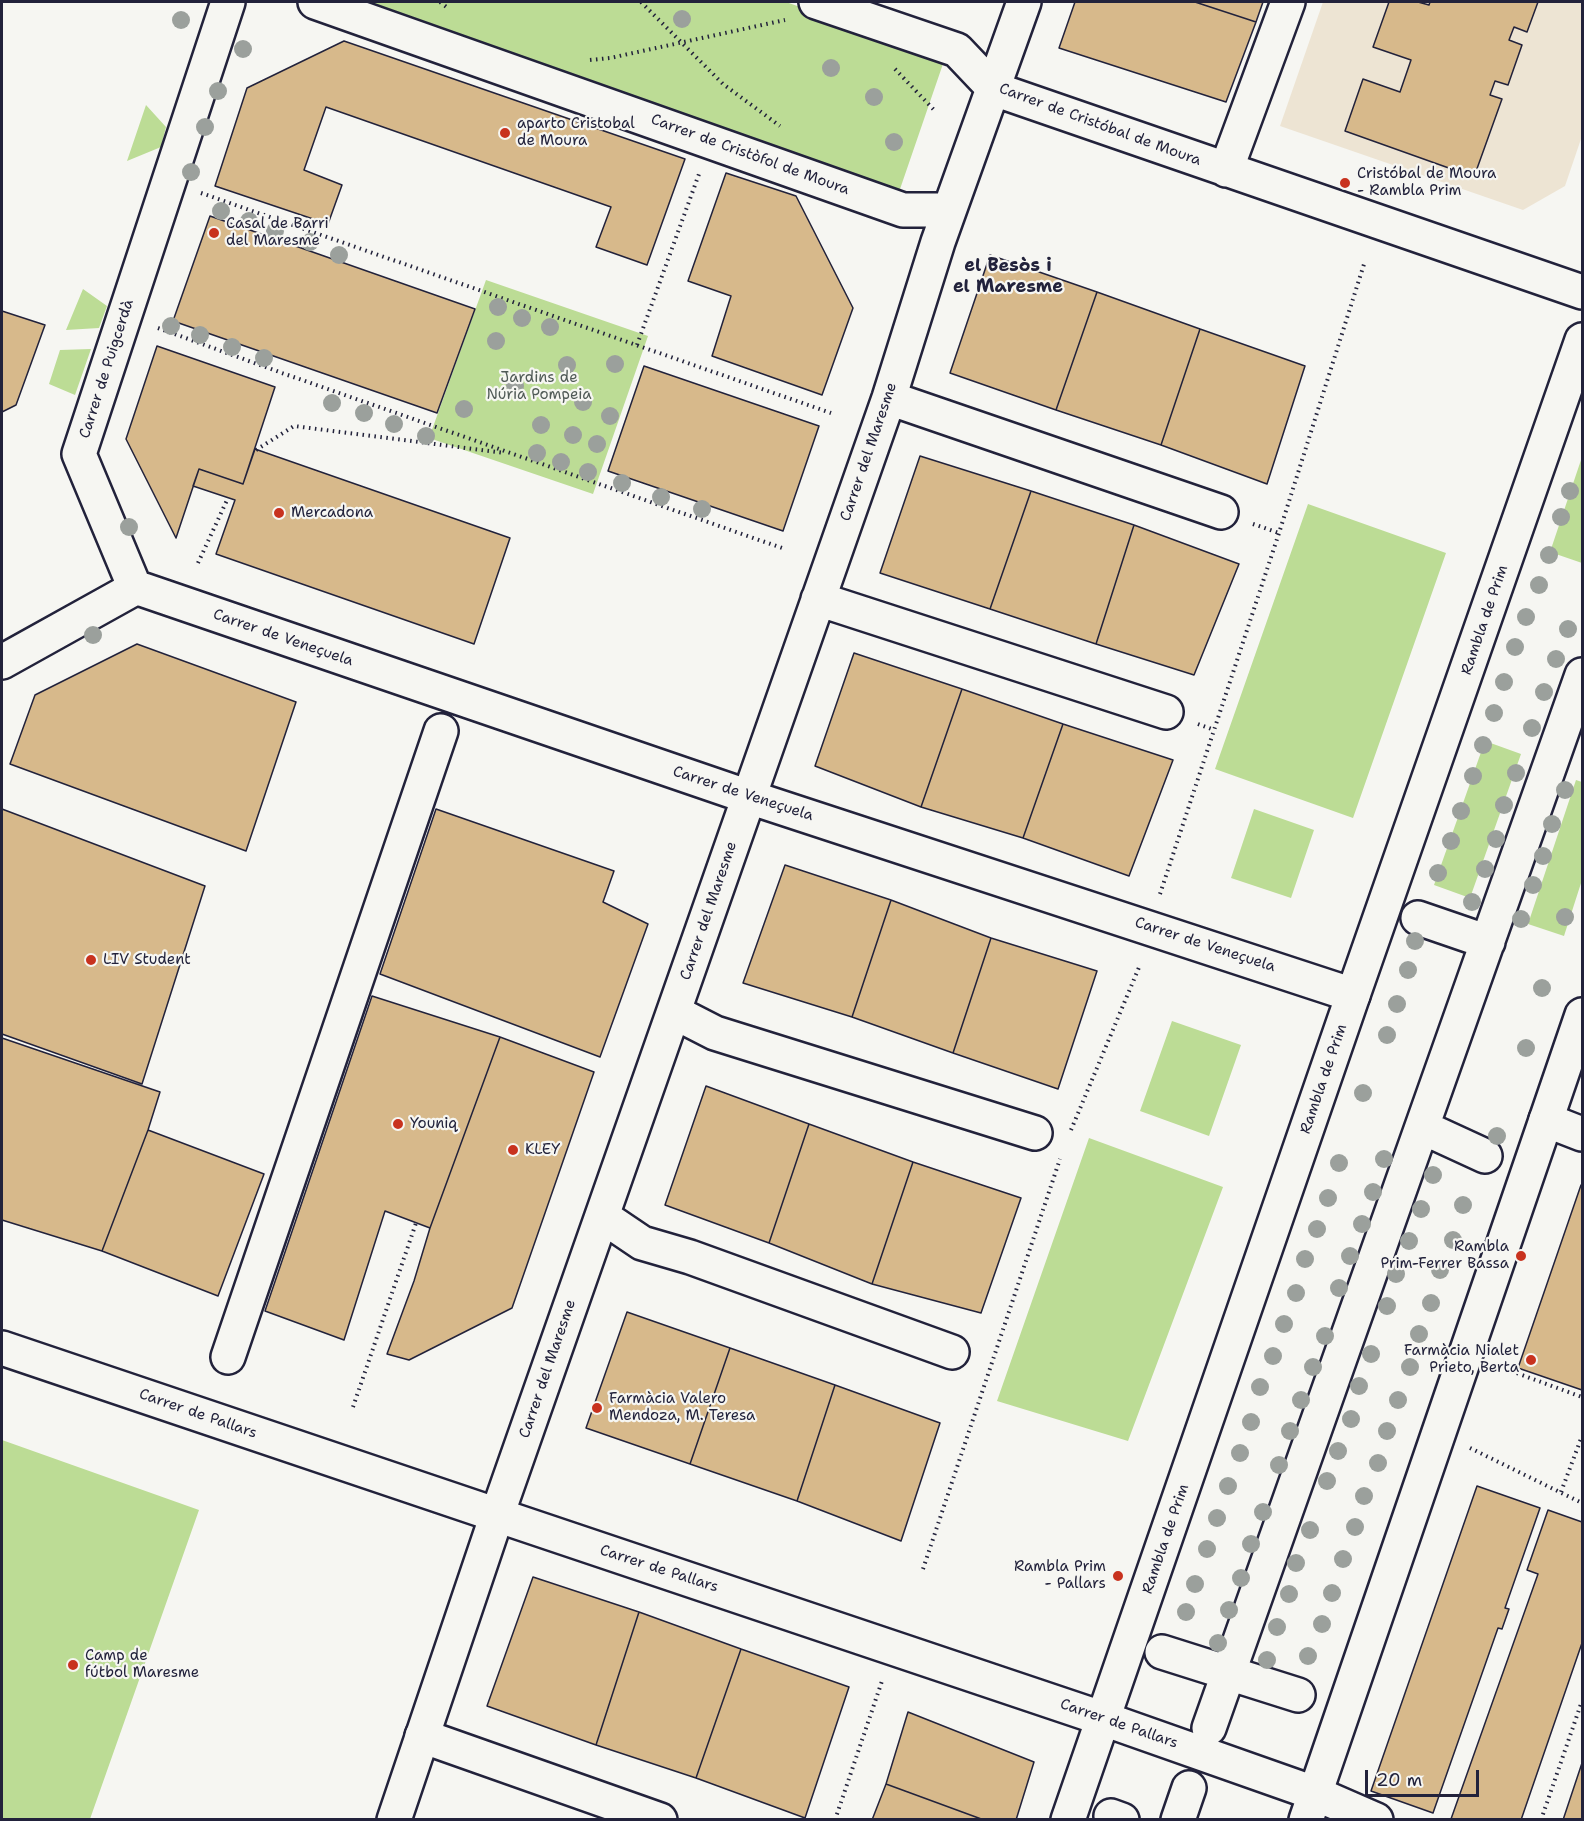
<!DOCTYPE html>
<html>
<head>
<meta charset="utf-8">
<style>
  body { margin:0 }
  #map { position:relative; width:1584px; height:1821px; overflow:hidden; background:#f6f6f2; font-family:"Shantell Sans",sans-serif }
  canvas { display:block }
  .frame { position:absolute; inset:0; border:3px solid #22223b; pointer-events:none }
  .scale { position:absolute; left:1365px; top:1770px; width:114px; height:27px; box-sizing:border-box; border:3px solid #22223b; border-top:0; padding-left:8px; font-size:18px; line-height:21px; white-space:nowrap; color:#22223b; -webkit-text-stroke:4px #f6f6f2; paint-order:stroke }
</style>
</head>
<body>
<div id="map">
<canvas width="1584" height="1821"></canvas>
<div class="frame"></div>
<div class="scale">20 m</div>
</div>
<script>
const g = document.querySelector('canvas').getContext('2d');
g.lineJoin = 'round';
function paint(path, color) { g.fillStyle = color; g.fill(path, 'evenodd'); }
function trace(path, color, width, dash) { g.strokeStyle = color; g.lineWidth = width; g.lineCap = dash ? 'butt' : 'round'; g.setLineDash(dash || []); g.stroke(path); }
function write(font, color, halo, rows, align = 'center') {
  g.font = font + ' "Shantell Sans",sans-serif'; g.lineWidth = 4.5; g.setLineDash([]); g.textBaseline = 'middle'; g.strokeStyle = halo; g.fillStyle = color; for (const [text, x, y, turn = 0] of rows) {
    g.save(); g.translate(x, y); g.rotate((+turn || 0) * Math.PI / 180); g.textAlign = isNaN(turn) ? turn : align; if (halo) g.strokeText(text, 0, 0); g.fillText(text, 0, 0); g.restore();
  }
}
paint(new Path2D(`
  M1323,2H1582V136L1565,186L1523,210L1280,126Z`), '#ede4d3');
paint(new Path2D(`
  M342,2H786L945,58L899,192Z
  M146,105L166,127L161,147L127,161Z
  M486,280L648,336L593,494L429,438Z
  M83,289L107,306L99,328L66,330Z
  M91,349L75,395L49,384L60,350Z
  M1582,457V563L1550,552Z
  M1308,504L1446,553L1353,818L1215,769Z
  M1485,741L1521,754L1470,898L1434,885Z
  M1576,780L1582,782V880L1564,936L1528,924Z
  M1254,809L1314,830L1291,898L1231,878Z
  M1172,1021L1241,1045L1209,1136L1140,1111Z
  M1089,1138L1223,1187L1128,1441L997,1401Z
  M2,1440L199,1510L90,1819H2Z`), '#bcdc95');
const building = new Path2D(`
  M1075,2H1195L1256,22L1226,102L1059,48Z
  M1195,2H1263L1256,22Z
  M1389,2H1418L1429,5L1430,2H1538L1527,32L1514,27L1509,40L1522,45L1508,85L1495,81L1490,95L1502,99L1474,177L1345,131L1363,79L1400,92L1411,60L1373,47Z
  M344,41L685,159L647,265L596,247L611,207L326,107L304,170L342,185L328,224L215,186L247,88Z
  M726,173L796,196L853,308L822,395L712,356L731,296L688,281Z
  M210,216L475,309L437,413L173,321Z
  M990,255L1097,292L1056,410L950,373Z
  M1097,292L1200,329L1161,445L1056,410Z
  M2,311L45,325L16,405L2,412Z
  M1200,329L1305,366L1267,484L1161,445Z
  M157,346L275,387L243,484L199,469L176,538L126,439Z
  M644,366L819,426L783,531L608,471Z
  M255,449L510,538L474,644L216,554L235,500L193,486L199,469L243,484Z
  M920,456L1031,491L990,609L880,573Z
  M1031,491L1134,525L1096,644L990,609Z
  M1134,525L1239,564L1194,675L1096,644Z
  M137,644L296,702L246,851L10,764L35,695Z
  M854,653L962,689L921,807L815,766Z
  M962,689L1063,724L1023,838L921,807Z
  M1063,724L1173,760L1129,876L1023,838Z
  M2,809L205,886L142,1084L2,1034Z
  M436,809L614,871L603,902L648,924L600,1057L380,974Z
  M785,865L891,900L852,1017L743,983Z
  M891,900L991,938L953,1053L852,1017Z
  M991,938L1097,971L1058,1089L953,1053Z
  M372,996L500,1037L430,1228L385,1211L344,1340L265,1311Z
  M500,1037L594,1072L512,1308L409,1360L387,1354L414,1281L430,1228Z
  M2,1038L160,1092L148,1130L102,1251L2,1220Z
  M706,1086L809,1124L769,1243L665,1205Z
  M809,1124L913,1162L872,1284L769,1243Z
  M148,1130L264,1174L218,1296L102,1251Z
  M913,1162L1021,1198L981,1313L872,1284Z
  M1581,1185L1582,1186V1390L1518,1368Z
  M627,1312L730,1348L690,1464L586,1428Z
  M730,1348L835,1385L797,1501L690,1464Z
  M835,1385L940,1423L901,1541L797,1501Z
  M1477,1486L1540,1508L1505,1608L1509,1609L1502,1629L1498,1628L1433,1813L1371,1791Z
  M1548,1510L1582,1522V1643L1521,1820H1453L1451,1819L1538,1574L1527,1570Z
  M533,1577L639,1612L596,1745L487,1706Z
  M639,1612L741,1649L696,1778L596,1745Z
  M741,1649L849,1687L805,1818L696,1778Z
  M908,1712L1034,1762L1016,1820H984L886,1784Z
  M1582,1763V1820H1563Z
  M886,1784L984,1820H872Z`);
paint(building, '#d7b98b');
trace(building, '#22223b', 1.5);
const street = new Path2D(`
  M315,2L903,210H949
  M816,2L957,50L994,89L1582,292
  M1024,2L938,242L889,398L497,1515L1104,1719L1314,1793L1376,1820
  M1226,170L1288,2
  M889,398L1221,512
  M135,588L144,590L749,797L1353,995
  M135,588L79,454L228,2
  M818,599L1166,712
  M2,662L135,588
  M1418,918L1488,942
  M674,1012L715,1033L1035,1133
  M1546,1120L1582,1134
  M1422,1127L1485,1156
  M602,1216L642,1243L690,1257L952,1352
  M228,1357L441,731
  M1162,1652L1298,1695
  M1209,1728L1582,675
  M422,1736L660,1820
  M1111,1816L1122,1820
  M1178,1820L1189,1788`);
const secondary = new Path2D(`
  M2,1348L497,1515L394,1820
  M1068,1820L1353,995L1582,340
  M1306,1820L1582,1015`);
trace(street, '#22223b', 38);
trace(secondary, '#22223b', 38);
trace(new Path2D(`
  M440,2L449,9
  M641,2L723,84L780,126
  M590,60L610,58L785,20
  M895,69L936,112
  M201,193L831,413
  M158,328L282,373L782,548
  M637,345L699,174
  M256,450L294,426L505,453
  M1253,524L1279,533
  M198,563L228,498
  M1198,724L1214,730
  M1160,894L1279,533L1365,261
  M1071,1130L1140,965
  M1500,1367L1582,1397
  M353,1407L416,1223
  M1470,1448L1582,1503
  M1561,1492L1582,1436
  M923,1569L1060,1159
  M835,1820L882,1681
  M1541,1820L1582,1701`), '#22223b', 4, [1.5, 4.5]);
trace(street, '#f6f6f2', 33);
trace(secondary, '#f6f6f2', 33);
g.fillStyle = '#9ba09c';
for (const [x, y] of [
  [682,19],
  [181,20],
  [243,49],
  [831,68],
  [218,91],
  [874,97],
  [205,127],
  [894,142],
  [191,172],
  [221,211],
  [249,221],
  [275,231],
  [310,242],
  [339,255],
  [498,307],
  [522,318],
  [171,326],
  [550,327],
  [200,335],
  [496,341],
  [232,347],
  [264,358],
  [615,364],
  [567,365],
  [515,386],
  [583,402],
  [332,403],
  [464,409],
  [364,413],
  [610,416],
  [394,424],
  [541,425],
  [573,435],
  [426,436],
  [597,444],
  [537,453],
  [561,462],
  [588,472],
  [622,483],
  [1570,491],
  [661,497],
  [702,509],
  [1561,517],
  [129,527],
  [1549,555],
  [1539,585],
  [1526,617],
  [1568,629],
  [93,635],
  [1515,647],
  [1556,659],
  [1504,682],
  [1544,692],
  [1494,713],
  [1532,728],
  [1483,745],
  [1516,773],
  [1473,776],
  [1565,790],
  [1504,805],
  [1461,811],
  [1552,824],
  [1496,839],
  [1451,841],
  [1543,856],
  [1485,869],
  [1438,873],
  [1533,885],
  [1472,902],
  [1565,917],
  [1521,919],
  [1415,941],
  [1408,970],
  [1542,988],
  [1397,1004],
  [1387,1035],
  [1526,1048],
  [1363,1093],
  [1497,1136],
  [1384,1159],
  [1339,1163],
  [1433,1175],
  [1373,1192],
  [1328,1198],
  [1463,1205],
  [1421,1209],
  [1362,1224],
  [1317,1229],
  [1453,1240],
  [1409,1241],
  [1350,1256],
  [1305,1259],
  [1440,1270],
  [1396,1274],
  [1339,1288],
  [1296,1293],
  [1431,1303],
  [1387,1306],
  [1284,1324],
  [1419,1334],
  [1325,1336],
  [1371,1354],
  [1273,1356],
  [1313,1367],
  [1410,1367],
  [1359,1386],
  [1260,1387],
  [1301,1400],
  [1398,1400],
  [1351,1419],
  [1251,1422],
  [1290,1431],
  [1387,1431],
  [1338,1451],
  [1240,1453],
  [1378,1463],
  [1279,1465],
  [1327,1481],
  [1228,1486],
  [1364,1496],
  [1263,1512],
  [1217,1518],
  [1355,1527],
  [1310,1530],
  [1251,1544],
  [1207,1549],
  [1343,1559],
  [1296,1563],
  [1241,1578],
  [1195,1584],
  [1332,1593],
  [1289,1594],
  [1229,1610],
  [1186,1612],
  [1322,1624],
  [1277,1627],
  [1218,1643],
  [1308,1656],
  [1267,1660]
]) { g.beginPath(); g.arc(x, y, 9, 0, 2 * Math.PI); g.fill(); }
for (const [x, y, r, color] of [
  [505,133,6,"#c8321e"],
  [1345,183,6,"#c8321e"],
  [214,233,6,"#c8321e"],
  [279,513,6,"#c8321e"],
  [91,960,6,"#c8321e"],
  [398,1124,6,"#c8321e"],
  [513,1150,6,"#c8321e"],
  [1521,1256,6,"#c8321e"],
  [1531,1360,6,"#c8321e"],
  [597,1408,6,"#c8321e"],
  [1118,1576,6,"#c8321e"],
  [73,1665,6,"#c8321e"]
]) { const dot = new Path2D(); dot.arc(x, y, r, 0, 2 * Math.PI); g.fillStyle = color; g.fill(dot); trace(dot, '#f6f6f2', 2); }
write('15px', '#22223b', '#f6f6f2', [
  ["aparto Cristobal",517,124],
  ["de Moura",517,141],
  ["Cristóbal de Moura",1357,174],
  ["- Rambla Prim",1357,191],
  ["Casal de Barri",226,224],
  ["del Maresme",226,241],
  ["Mercadona",291,513],
  ["LIV Student",103,960],
  ["Youniq",410,1124],
  ["KLEY",525,1150],
  ["Rambla",1509,1247,"right"],
  ["Prim-Ferrer Bassa",1509,1264,"right"],
  ["Farmàcia Nialet",1519,1351,"right"],
  ["Prieto, Berta",1519,1368,"right"],
  ["Farmàcia Valero",609,1399],
  ["Mendoza, M. Teresa",609,1416],
  ["Rambla Prim",1106,1567,"right"],
  ["- Pallars",1106,1584,"right"],
  ["Camp de",85,1656],
  ["fútbol Maresme",85,1673]
], 'left');
write('15px', '#22223b', '#f6f6f2', [
  ["Carrer de Cristóbal de Moura",1100,125,20],
  ["Carrer de Cristòfol de Moura",750,155,20],
  ["Carrer de Puigcerdà",107,369,-72],
  ["Carrer del Maresme",869,452,-71],
  ["Rambla de Prim",1485,620,-71],
  ["Carrer de Veneçuela",283,638,19],
  ["Carrer de Veneçuela",743,794,18],
  ["Carrer del Maresme",709,911,-71],
  ["Carrer de Veneçuela",1205,945,18],
  ["Rambla de Prim",1324,1079,-71],
  ["Carrer del Maresme",548,1369,-71],
  ["Carrer de Pallars",198,1414,19],
  ["Rambla de Prim",1166,1539,-71],
  ["Carrer de Pallars",659,1569,18],
  ["Carrer de Pallars",1119,1724,19]
]);
write('15px', '#505a56', '#f6f6f2', [
  ["Jardins de",539,378],
  ["Núria Pompeia",539,395]
]);
write('bold 18px', '#22223b', '#f6f6f2', [
  ["el Besòs i",1008,266],
  ["el Maresme",1008,287]
]);
</script>
</body>
</html>
